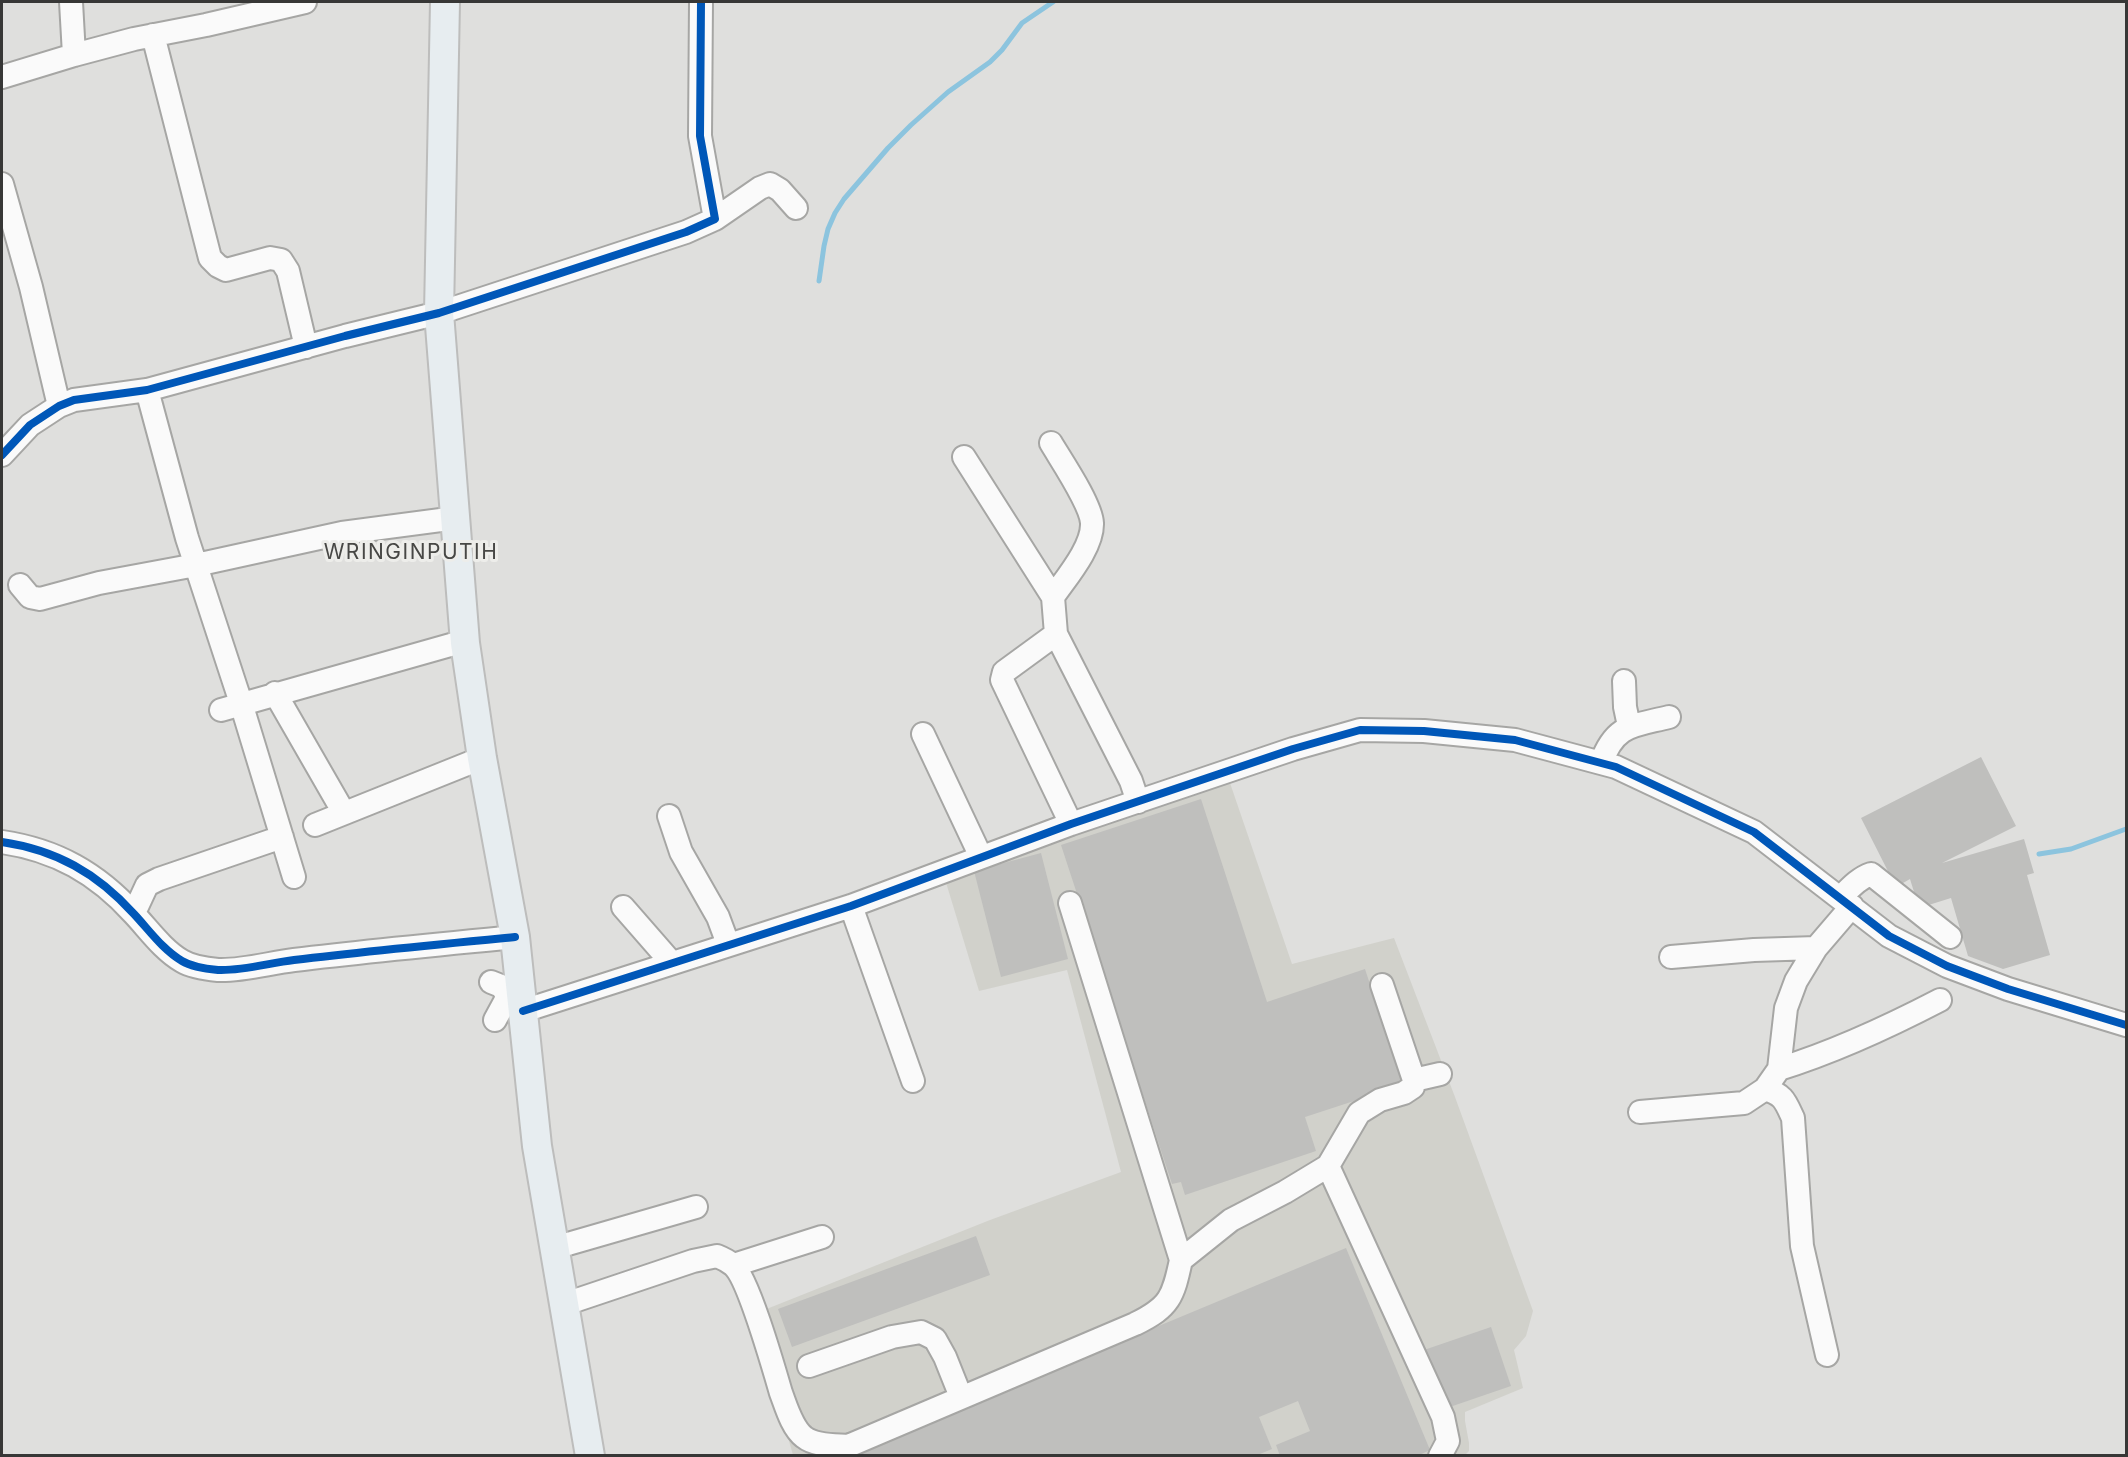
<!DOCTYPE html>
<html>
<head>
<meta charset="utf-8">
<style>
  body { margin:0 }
  #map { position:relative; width:2128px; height:1457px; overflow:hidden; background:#dfdfdd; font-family:Inter,sans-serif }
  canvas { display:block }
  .frame { position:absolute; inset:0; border:3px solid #373736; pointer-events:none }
</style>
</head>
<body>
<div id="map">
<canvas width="2128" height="1457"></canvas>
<div class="frame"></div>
</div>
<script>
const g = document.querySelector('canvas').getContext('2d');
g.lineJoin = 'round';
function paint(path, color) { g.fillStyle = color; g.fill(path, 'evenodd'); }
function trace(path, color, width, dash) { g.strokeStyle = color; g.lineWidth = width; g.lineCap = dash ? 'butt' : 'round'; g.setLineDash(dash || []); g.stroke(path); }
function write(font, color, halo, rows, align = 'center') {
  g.font = font + ' Inter,sans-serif'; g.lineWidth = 6; g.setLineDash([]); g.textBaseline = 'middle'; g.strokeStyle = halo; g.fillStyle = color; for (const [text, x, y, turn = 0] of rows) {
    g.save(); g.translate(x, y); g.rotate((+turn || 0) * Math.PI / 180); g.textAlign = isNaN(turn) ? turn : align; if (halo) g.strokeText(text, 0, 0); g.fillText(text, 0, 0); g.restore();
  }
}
paint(new Path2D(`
  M1230,783L1292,964L1394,938L1455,1097L1533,1311L1526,1336L1514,1350L1523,1388L1465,1412V1421L1469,1443V1451L1464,1456L793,1455L781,1413L749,1316L990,1220L1121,1172L1067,970L979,991L944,876Z`), '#d1d1cb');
trace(new Path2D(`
  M819,281L824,246L828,229L835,213L844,199L888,148L911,125L948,92L990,62L1002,50L1022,23L1053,2
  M2039,854L2071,849L2126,829`), '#8cc4de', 5);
paint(new Path2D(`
  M1981,757L2016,826L1942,863L2024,839L2034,873L2027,875L2050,955L2003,969L1968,956L1951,898L1919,908L1910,879L1896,887L1861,818Z
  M1201,799L1267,1002L1365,969L1403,1085L1305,1117L1316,1151L1185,1195L1181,1182L1172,1184L1061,845Z
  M1041,853L1068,959L1001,977L974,871Z
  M976,1236L990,1275L792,1347L778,1309Z
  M1346,1248L1430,1450L1417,1456H1280L1276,1445L1310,1431L1298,1401L1259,1417L1272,1449L1255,1456L849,1455Z
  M1491,1327L1511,1386L1444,1409L1424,1350Z`), '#bfbfbd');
const minor = new Path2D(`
  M71,2L74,55
  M153,35L210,258L218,266L226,270L270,258L281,260L288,271L306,347
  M2,77L74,55L134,39L206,25L305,2
  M2,184L31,287L59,406
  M715,219L760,188L770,184L780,190L796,208
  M147,390L187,538L241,703L294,877
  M1051,443C1061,460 1091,504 1092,523C1093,547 1066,578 1053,597
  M2,455L30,425L59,406L74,400L147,390L345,336L439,313L686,232L715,219L700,136L701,2
  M964,457L1053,597L1056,634L1131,781L1138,802
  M20,585L30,597L40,599L99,583L196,565L342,533L456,518
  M1056,634L1004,672L1002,680L1071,824
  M1624,681L1625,707L1629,726
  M275,693L344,813
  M221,710L454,644L465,643
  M923,734L981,857
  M1601,763C1615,724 1633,726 1669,717
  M669,816L681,852L718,917L728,944
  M315,825L482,758
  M2,842C56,850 97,873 134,914C149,930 163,950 182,961C192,967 207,969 218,970C243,971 269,963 294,960C368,951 442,944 515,937
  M1841,897C1850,888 1859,878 1871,874L1950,937
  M851,906L913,1081
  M623,907L671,962
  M134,913L147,885L159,879L282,837
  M1671,957L1754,950L1816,948
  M491,982L501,986L508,996
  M523,1011L851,906L1071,824L1293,749L1360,730L1424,731L1515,740L1616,767L1754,832L1889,936L1947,966L2008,989L2126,1025
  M495,1020L508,996L516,988L521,989
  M1779,1069C1834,1052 1890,1026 1940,1000
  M1414,1080L1440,1074
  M1765,1089C1784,1095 1785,1101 1793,1118L1802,1246L1827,1355
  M1640,1112L1744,1103L1765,1089L1779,1069L1786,1008L1796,981L1816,948L1852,906
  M1328,1166L1443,1417L1448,1441L1440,1456
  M554,1248L696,1207
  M1181,1260L1231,1220L1285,1192L1328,1166L1359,1113L1380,1100L1404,1093L1413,1087L1414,1080L1382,985
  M734,1265L822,1237
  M565,1304L693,1261L717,1256C722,1258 728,1261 733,1265C748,1278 774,1369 781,1393C786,1406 792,1428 804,1437C815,1446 835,1445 848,1446L1135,1324C1170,1307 1173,1297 1181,1260L1070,903
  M809,1366L892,1337L921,1332L935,1339L945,1357L961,1397`);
const major = new Path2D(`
  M445,2L439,313L465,643L482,758L515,937L537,1146L590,1456`);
trace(minor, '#a6a6a4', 26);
trace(major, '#bdbdbc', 32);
trace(minor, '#fafafa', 22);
trace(major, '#e7edf0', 28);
trace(new Path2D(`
  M2,455L30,425L59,406L74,400L147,390L345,336L439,313L686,232L715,219L700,136L701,2
  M2,842C56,850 97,873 134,914C149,930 163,950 182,961C192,967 207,969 218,970C243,971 269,963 294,960C368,951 442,944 515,937
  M523,1011L851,906L1071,824L1293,749L1360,730L1424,731L1515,740L1616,767L1754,832L1889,936L1947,966L2008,989L2126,1025`), '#0057b8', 8);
g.letterSpacing = '1.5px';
write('21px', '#474745', '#ededea', [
  ["WRINGINPUTIH",411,553]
]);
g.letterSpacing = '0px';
</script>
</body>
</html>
